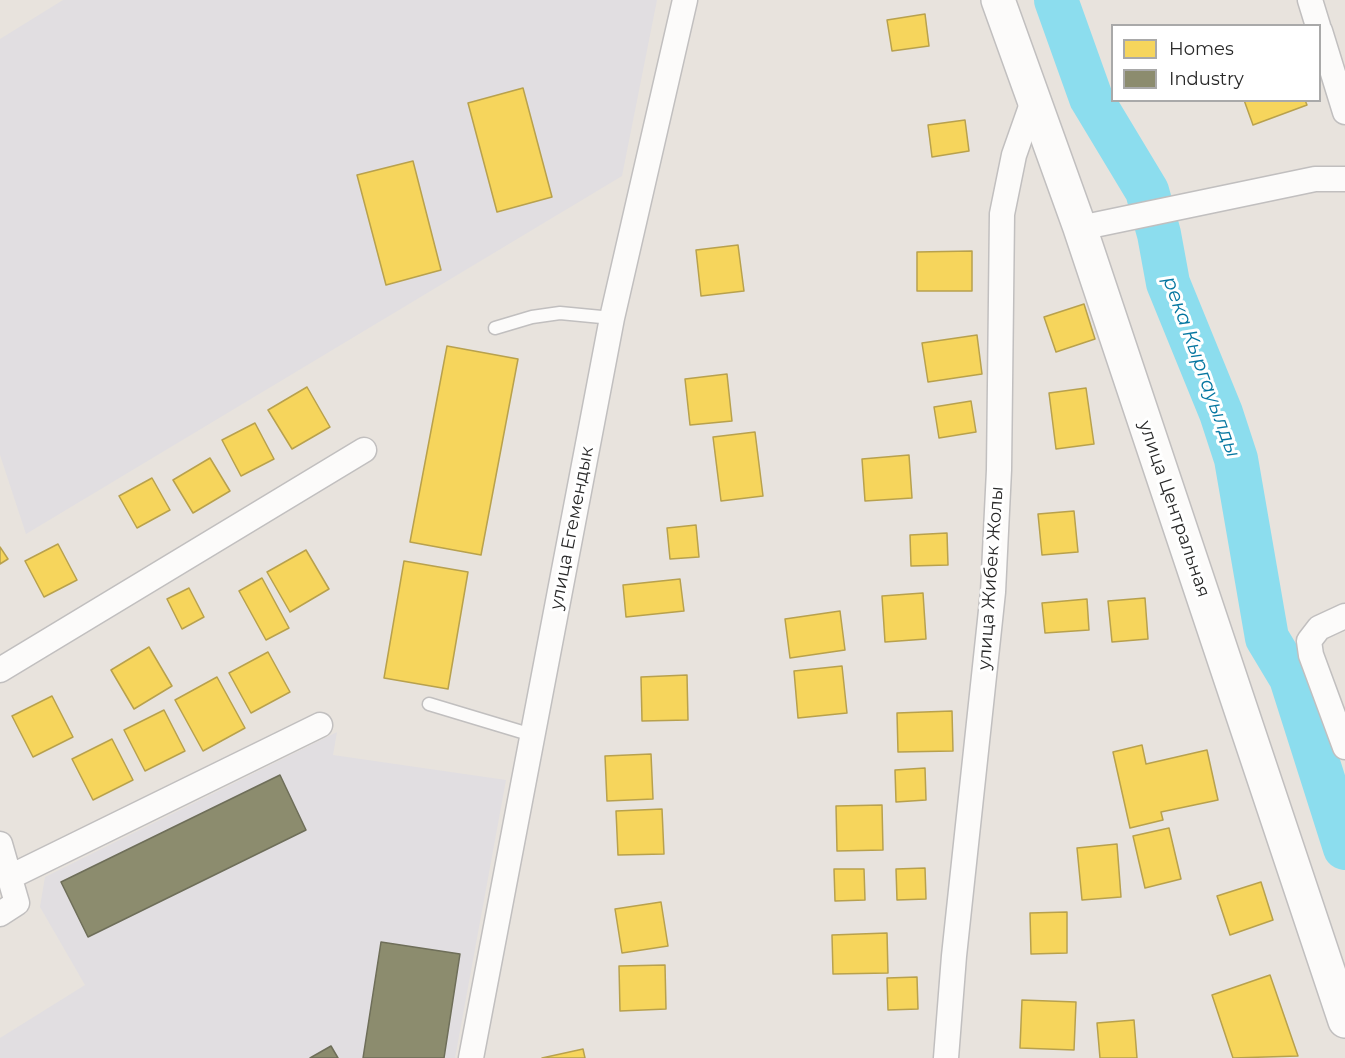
<!DOCTYPE html>
<html>
<head>
<meta charset="utf-8">
<style>
  body { margin:0 }
  #map { position:relative; width:1345px; height:1058px; overflow:hidden; background:#e8e3dd; font-family:Montserrat,sans-serif }
  canvas { display:block }
  .legend { position:absolute; left:1111px; top:24px; width:210px; height:78px; box-sizing:border-box; background:#fff; border:2px solid #a9a9a9; margin:0; padding:8px 10px; list-style:none; font-size:18px; color:#292929 }
  .legend li { display:flex; align-items:center; gap:12px; height:30px }
  .legend b { width:30px; border:2px solid #a9a9a9 }
</style>
</head>
<body>
<div id="map">
<canvas width="1345" height="1058"></canvas>
<ul class="legend">
<li><b style="height:16px;background:#f6d55c"></b>Homes</li>
<li><b style="height:16px;background:#8c8c6e"></b>Industry</li>
</ul>
</div>
<script>
const g = document.querySelector('canvas').getContext('2d');
g.lineJoin = 'round';
function paint(path, color) { g.fillStyle = color; g.fill(path, 'evenodd'); }
function trace(path, color, width, dash) { g.strokeStyle = color; g.lineWidth = width; g.lineCap = dash ? 'butt' : 'round'; g.setLineDash(dash || []); g.stroke(path); }
function write(font, color, halo, rows, align = 'center') {
  g.font = font + ' Montserrat,sans-serif'; g.lineWidth = 6; g.setLineDash([]); g.textBaseline = 'middle'; g.strokeStyle = halo; g.fillStyle = color; for (const [text, x, y, turn = 0] of rows) {
    g.save(); g.translate(x, y); g.rotate((+turn || 0) * Math.PI / 180); g.textAlign = isNaN(turn) ? turn : align; if (halo) g.strokeText(text, 0, 0); g.fillText(text, 0, 0); g.restore();
  }
}
paint(new Path2D(`
  M63,0H657L622,176L26,534L0,455V39Z
  M337,732L333,755L506,780L455,1058H0V1038L85,985L40,907L45,877Z`), '#e1dee1');
const homes = new Path2D(`
  M925,14L929,46L892,51L887,20Z
  M523,88L552,197L497,212L468,103Z
  M1244,100H1305L1307,105L1253,125Z
  M965,120L969,151L932,157L928,125Z
  M413,161L441,270L386,285L357,175Z
  M738,245L744,291L701,296L696,250Z
  M972,251V291H917V252Z
  M1084,304L1095,339L1056,352L1044,317Z
  M977,335L982,374L928,382L922,343Z
  M447,346L518,359L481,555L410,542Z
  M727,374L732,421L690,425L685,379Z
  M307,387L330,427L292,449L268,410Z
  M1086,388L1094,444L1056,449L1049,393Z
  M971,401L976,432L939,438L934,407Z
  M255,423L274,459L241,476L222,440Z
  M755,432L763,496L721,501L713,437Z
  M909,455L912,498L865,501L862,459Z
  M210,458L230,491L193,513L173,480Z
  M152,478L170,510L137,528L119,496Z
  M1074,511L1078,552L1042,555L1038,514Z
  M696,525L699,557L670,559L667,528Z
  M947,533L948,565L911,566L910,535Z
  M58,544L77,580L44,597L25,561Z
  M0,547L8,559L0,564Z
  M306,550L329,589L290,612L267,572Z
  M404,561L468,572L448,689L384,678Z
  M262,578L289,628L266,640L239,591Z
  M680,579L684,611L626,617L623,585Z
  M189,588L204,617L182,629L167,599Z
  M923,593L926,639L885,642L882,596Z
  M1145,598L1148,639L1112,642L1108,601Z
  M1087,599L1089,630L1045,633L1042,603Z
  M840,611L845,650L790,658L785,619Z
  M149,647L172,686L134,709L111,670Z
  M268,652L290,692L251,713L229,673Z
  M842,666L847,713L798,718L794,671Z
  M687,675L688,720L642,721L641,677Z
  M217,677L245,728L203,751L175,700Z
  M52,696L73,737L33,757L12,716Z
  M164,710L185,751L145,771L124,730Z
  M952,711L953,751L898,752L897,713Z
  M112,739L133,780L93,800L72,759Z
  M1142,745L1146,764L1207,750L1218,800L1161,812L1163,820L1130,828L1113,752Z
  M651,754L653,799L607,801L605,756Z
  M925,768L926,800L896,802L895,770Z
  M882,805L883,850L837,851L836,806Z
  M662,809L664,854L618,855L616,811Z
  M1169,828L1181,879L1145,888L1133,836Z
  M1117,844L1121,897L1082,900L1077,848Z
  M925,868L926,899L897,900L896,869Z
  M834,869H864L865,900L835,901Z
  M1261,882L1273,920L1230,935L1217,896Z
  M661,902L668,946L622,953L615,909Z
  M1067,912V953L1031,954L1030,913Z
  M887,933L888,973L833,974L832,935Z
  M665,965L666,1009L620,1011L619,966Z
  M1270,975L1298,1056L1233,1058L1212,995Z
  M917,977L918,1009L888,1010L887,978Z
  M1022,1000L1076,1002L1074,1050L1020,1048Z
  M1134,1020L1137,1058H1100L1097,1023Z
  M583,1049L585,1058H542Z`);
paint(homes, '#f6d55c');
trace(homes, '#b8a14d', 1.5);
const industry = new Path2D(`
  M280,775L306,830L88,937L61,882Z
  M381,942L460,954L444,1058H363Z
  M331,1046L338,1058H310Z`);
paint(industry, '#8c8c6e');
trace(industry, '#6e6e59', 1.5);
trace(new Path2D(`
  M1056,0L1091,98L1147,191L1159,234L1168,283L1221,413L1236,459L1267,638L1291,678L1345,848`), '#8cddee', 44);
const service = new Path2D(`
  M495,328L532,317L560,313L612,318
  M429,704L532,735`);
const minor = new Path2D(`
  M1310,0L1318,26
  M1320,31L1345,112
  M1080,228L1315,179H1345
  M1345,616L1319,628L1309,641L1311,655L1345,747
  M0,670L364,450
  M0,844L17,903L0,914
  M10,877L320,725
  M471,1058L612,318L685,0
  M946,1058L954,956L993,592L999,470L1002,214L1014,155L1033,101`);
const secondary = new Path2D(`
  M998,0L1080,228L1345,1021`);
trace(service, '#c1bfbf', 15);
trace(minor, '#c1bfbf', 27);
trace(secondary, '#c1bfbf', 36);
trace(service, '#fcfbfa', 12);
trace(minor, '#fcfbfa', 24);
trace(secondary, '#fcfbfa', 33);
write('18px', '#292929', '#fff', [
  ["улица Центральная",1174,509,71],
  ["улица Егемендык",572,528,-79],
  ["улица Жибек Жолы",991,578,-86]
]);
write('italic 20px', '#0576a0', '#fff', [
  ["река Кыргауылды",1201,367,70]
]);
</script>
</body>
</html>
